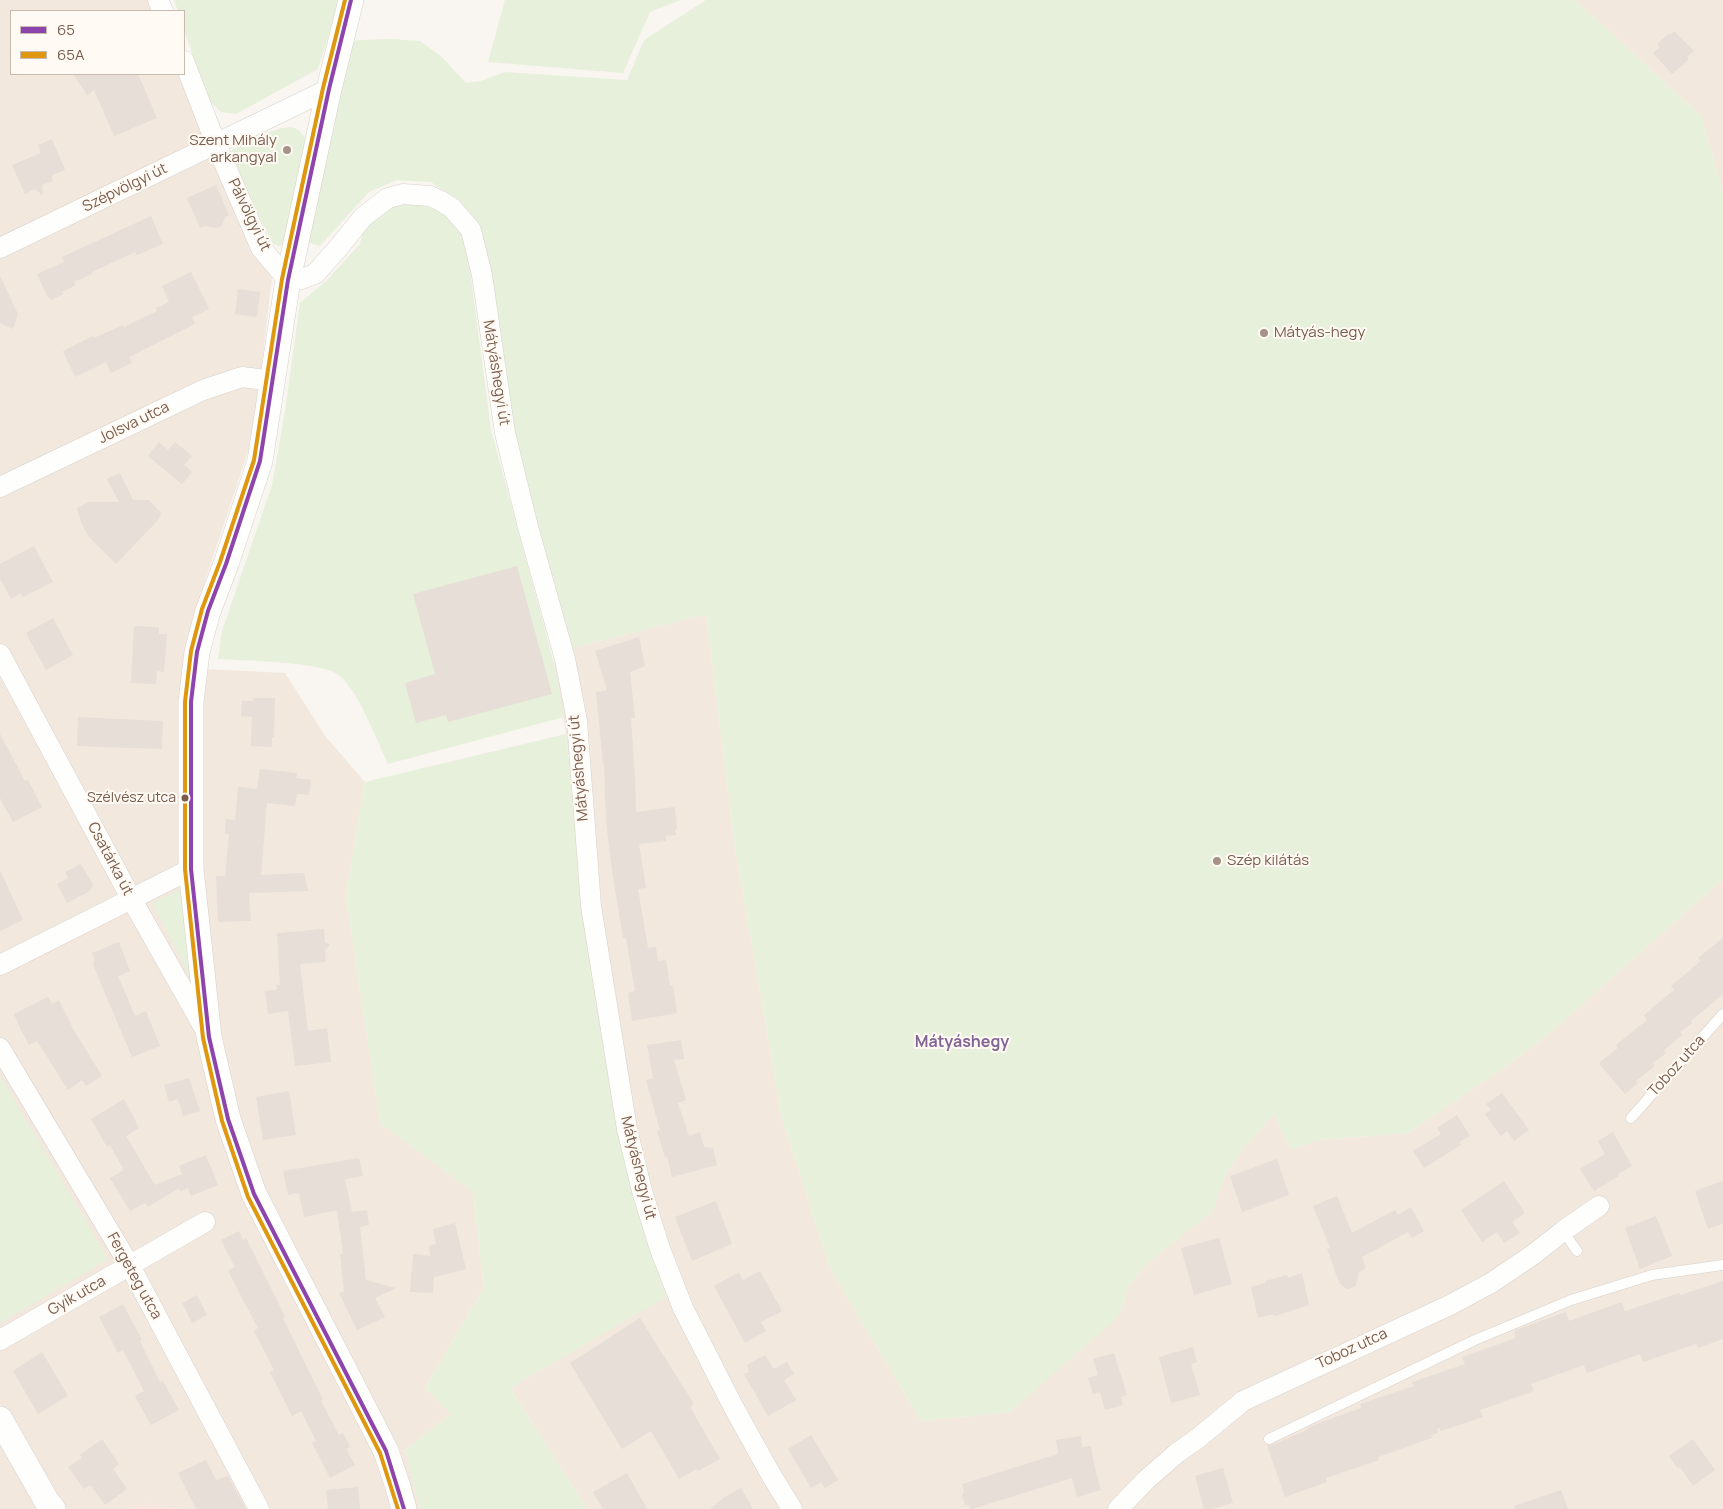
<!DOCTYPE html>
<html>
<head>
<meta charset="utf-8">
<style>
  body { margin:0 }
  #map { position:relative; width:1723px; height:1509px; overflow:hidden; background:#f9f5f0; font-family:Manrope,sans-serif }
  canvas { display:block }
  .legend { position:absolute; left:10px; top:10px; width:175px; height:65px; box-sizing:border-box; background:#fffaf3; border:1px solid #cabbb1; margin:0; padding:6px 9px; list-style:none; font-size:15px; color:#7a5c4d }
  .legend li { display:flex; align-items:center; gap:10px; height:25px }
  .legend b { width:25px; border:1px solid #cabbb1 }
</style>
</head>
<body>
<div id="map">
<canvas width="1723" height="1509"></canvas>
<ul class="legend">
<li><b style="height:6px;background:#8e44ad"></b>65</li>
<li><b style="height:6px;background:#de970f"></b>65A</li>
</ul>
</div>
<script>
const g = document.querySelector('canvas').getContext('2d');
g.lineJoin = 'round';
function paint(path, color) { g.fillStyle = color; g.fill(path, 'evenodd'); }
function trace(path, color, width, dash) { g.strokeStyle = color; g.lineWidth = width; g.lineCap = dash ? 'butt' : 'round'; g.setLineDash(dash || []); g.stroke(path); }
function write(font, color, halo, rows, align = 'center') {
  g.font = font + ' Manrope,sans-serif'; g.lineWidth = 4; g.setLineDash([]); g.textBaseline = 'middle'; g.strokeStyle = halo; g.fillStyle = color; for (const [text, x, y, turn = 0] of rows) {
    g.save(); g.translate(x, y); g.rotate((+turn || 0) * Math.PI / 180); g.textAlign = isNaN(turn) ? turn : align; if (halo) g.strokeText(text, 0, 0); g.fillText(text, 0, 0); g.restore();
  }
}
paint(new Path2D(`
  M0,0H152L157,11H11V74H184L272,277L254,434L206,578L186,643L183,668L285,673L326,737L365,782L346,897L380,1122L473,1192L484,1288L425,1388L451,1414L405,1450L420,1509H0Z
  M1575,0H1723V193L1701,116Z
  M706,614L735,847L782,1118L830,1268L921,1421L1010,1412L1122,1309L1128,1286L1150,1261L1212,1211L1224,1177L1242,1150L1274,1114L1291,1150L1318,1140L1408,1133L1505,1067L1544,1038L1723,879V1509H587L510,1388L666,1296L622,1151L590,969L566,734L554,663L568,649Z`), '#f2e8de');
paint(new Path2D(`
  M144,1502L182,1509H130Z`), '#f6e8e1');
paint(new Path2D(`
  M174,0H340L318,69L236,114L221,112L207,98L184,29V11H178Z
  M505,0H681L650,12L623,73L488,62Z
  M706,0H1575L1701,116L1723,193V879L1544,1038L1505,1067L1408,1133L1318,1140L1291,1150L1274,1114L1242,1150L1224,1177L1213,1211L1150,1261L1128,1286L1122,1309L1116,1319L1010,1412L921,1421L830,1268L782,1118L735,847L706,614L568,649L458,201L431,182L397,180L369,192L320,246L303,241L341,41L389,39L420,41L442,57L466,83L481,81L505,72L627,80L644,40Z
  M289,127C298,128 302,132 306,140L284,243L279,246L273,244L230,158L232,150C250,142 269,129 289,127Z
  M412,201L449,215L466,239L491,430L554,663L564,717L388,764C376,739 360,694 340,676C323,661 244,661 218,659L222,631L272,485L285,411L300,303L327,280L360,244L365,220L390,202Z
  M566,734L590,969L622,1151L666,1297L510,1388L587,1509H420L405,1450L451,1414L425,1388L484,1288L473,1192L380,1123L346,897L365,782Z
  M178,890L183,893L192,980L152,903Z
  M0,1076L108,1259L0,1323Z`), '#e7f0db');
paint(new Path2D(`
  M1674,31L1694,51L1687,57L1689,59L1672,74L1653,53L1660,47L1657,44L1669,33L1670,35Z
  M73,74H138L157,118L114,136L94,90L87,95Z
  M52,139L65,170L51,176L53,181L42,185L43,195L34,189L25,194L12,165L41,153L38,145Z
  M216,185L229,215L225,217L222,226L216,228L205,226L200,228L187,198Z
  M151,216L163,244L137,255L135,252L92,272V274L74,282L76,285L62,292L64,294L51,300L50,297L48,298L37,274L64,262L62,257Z
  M191,272L209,309L192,317L195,324L129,357L132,363L111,373L106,362L75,377L63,351L93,336L94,338L123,325L124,327L157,311L156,308L169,302L162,286Z
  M0,276L18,314L13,329L0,323Z
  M238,289L260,292L257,317L235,314Z
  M159,442L168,450L175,442L192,456L184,465L192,472L182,484L148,456Z
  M120,473L133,500H149L161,513L159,519L116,564L89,537L82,524L77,508L89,502H119L107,479Z
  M34,546L53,582L23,597L21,593L11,599L0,579V564Z
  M517,566L552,694L448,722L446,715L416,723L405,683L435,674L413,594Z
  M53,618L73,655L46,670L26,633Z
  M134,626L159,627V634H167L164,672L157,671L156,684L131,683Z
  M639,637L645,666L630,672L635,718H631L635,778L636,812L675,807L677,829H675L676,835L666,836V841L639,844L646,888L638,889L648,948L656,947L658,961L666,960L670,986L673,985L677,1013L632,1021L628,993L635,991L626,938H623L611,864L606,820L604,763H603L596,692L607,690L595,651Z
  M253,698H275L274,738L272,737V747L251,746L252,717L241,716L242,701H253Z
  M78,717L163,721L162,749L77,746Z
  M0,734L25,781L28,780L42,807L13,822L0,798Z
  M260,769L297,773L296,778L311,780L309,795L297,794L295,806L267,803L261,875L304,873L308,891L249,893L251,921L218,922L216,876H225L229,834L225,833L226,819L235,820L238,787L257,789Z
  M81,864L93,885L90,891L67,903L57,884L68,878L65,872Z
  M0,870L23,920L0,931Z
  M324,929L325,942L330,945L325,950L326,962L300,964L308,1031L327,1028L331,1062L295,1066L288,1011L268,1014L265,991L277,990L276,985H280L277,933Z
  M1723,938V994L1691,1021L1692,1023L1680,1032L1682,1035L1664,1050L1666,1053L1653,1063L1655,1066L1636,1081L1638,1083L1625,1094L1599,1063L1618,1048L1616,1045L1647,1020L1644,1015L1674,990L1671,986L1701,961L1698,958Z
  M119,942L130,971L118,976L135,1016L146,1011L160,1046L132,1057L94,967L93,962L95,961L92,953Z
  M48,997L52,1004L59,1000L73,1029L102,1076L86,1086L82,1080L68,1090L37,1041L29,1045L21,1030L14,1014Z
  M681,1040L684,1059L674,1060L686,1100L678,1103L689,1136L700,1132L704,1147L713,1148L717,1165L672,1177L667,1156L665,1157L657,1131L660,1130L646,1080L653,1078L647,1045Z
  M189,1078L200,1111L183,1116L178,1099L169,1102L164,1085Z
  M289,1091L296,1135L263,1140L256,1097Z
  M1502,1093L1529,1130L1514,1141L1507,1131L1501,1136L1485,1114L1491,1110L1486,1104Z
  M124,1099L139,1128L126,1136L155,1185L182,1174L179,1166L206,1155L218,1185L191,1196L188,1188L180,1191L179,1188L148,1207L145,1203L130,1211L110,1178L124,1170L110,1145L107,1147L91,1119Z
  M1457,1115L1470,1136L1459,1142L1461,1145L1424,1168L1413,1151L1441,1134L1437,1128Z
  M1613,1132L1632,1166L1618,1174L1619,1176L1594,1191L1580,1169L1605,1154L1598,1141Z
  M359,1158L363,1176L345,1179L352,1212L367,1210L369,1225L360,1227L366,1280L396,1288L375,1298L385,1317L357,1330L339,1293L344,1291L340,1255L343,1254L337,1210L304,1217L299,1193L288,1195L283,1171Z
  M1277,1159L1289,1195L1242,1212L1230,1176Z
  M1504,1181L1525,1213L1512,1222L1520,1233L1504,1243L1497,1232L1482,1242L1461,1210Z
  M1723,1181V1224L1708,1229L1695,1191Z
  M1337,1196L1352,1233L1395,1210L1398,1215L1411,1207L1424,1231L1412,1238L1408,1232L1362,1257L1366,1268L1359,1272L1357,1282L1355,1286L1348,1289L1345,1288L1340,1284L1333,1267H1334L1327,1249L1330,1248L1313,1206Z
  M716,1201L732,1244L692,1261L675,1217Z
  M1656,1216L1672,1256L1640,1269L1625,1228Z
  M455,1223L466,1269L434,1277L433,1293L410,1292L413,1254L430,1256L429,1246L436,1244L433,1229Z
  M239,1231L243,1240L246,1238L285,1317L283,1318L323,1400L321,1401L339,1435L343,1433L350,1447L346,1449L355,1465L330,1478L312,1443L316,1441L301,1411L292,1416L270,1372L274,1370L254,1331L258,1328L228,1271L235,1267L221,1240Z
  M1219,1238L1232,1284L1194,1295L1181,1248Z
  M760,1271L782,1311L761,1322L766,1331L745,1343L714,1286L739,1272L743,1280Z
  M1302,1273L1309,1305L1275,1316L1274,1314L1258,1318L1251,1287L1265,1283V1281L1287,1275L1288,1278Z
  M1723,1281V1339L1698,1348L1696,1344L1643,1362L1640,1354L1587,1373L1584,1365L1531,1384L1534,1391L1480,1410L1483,1417L1441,1431L1439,1428L1437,1429L1438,1433L1431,1435L1432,1438L1378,1457L1379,1460L1326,1478L1327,1482L1285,1497L1267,1445H1272L1309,1429L1308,1428L1319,1423L1361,1408L1360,1404L1414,1386L1412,1382L1465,1364L1462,1357L1516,1338L1514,1331L1532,1324L1566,1312L1569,1321L1622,1302L1625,1311L1679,1293L1680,1295Z
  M197,1295L207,1315L192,1323L182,1303Z
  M123,1304L142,1340L140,1341L160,1382L163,1381L179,1410L151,1425L135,1396L144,1391L123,1350L118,1353L99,1317Z
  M640,1318L694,1404L690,1407L720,1459L698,1471L697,1469L679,1479L651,1431L622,1449L570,1363Z
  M1193,1347L1197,1362L1191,1364L1200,1395L1171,1403L1159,1357Z
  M42,1352L68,1396L38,1414L13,1371Z
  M1114,1353L1127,1395L1121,1397L1123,1405L1105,1410L1100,1392L1093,1394L1088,1378L1098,1375L1093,1359Z
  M765,1355L774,1369L787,1362L794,1374L784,1380L796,1400L768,1416L744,1374L749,1372L747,1365Z
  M811,1435L838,1480L825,1488L821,1482L811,1488L788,1449Z
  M1081,1436L1082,1447L1091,1446L1094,1464L1101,1490L1077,1497L1072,1478L972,1509H970L968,1505L965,1504L962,1496L964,1491L962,1484L1058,1454L1056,1440Z
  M102,1439L119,1464L113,1469L127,1489L105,1505L90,1485L84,1489L68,1467L82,1458L80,1455Z
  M1693,1439L1715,1470L1693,1486L1680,1467L1678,1469L1669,1456Z
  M206,1460L216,1480L228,1476L246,1509H196L178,1473Z
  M1223,1468L1233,1503L1211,1509H1204L1195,1476Z
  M627,1473L647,1509H603L593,1492Z
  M358,1487L360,1509H328L326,1490Z
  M741,1488L753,1509H710L725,1497Z
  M1561,1490L1568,1509H1514V1506Z`), '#e6ded7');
const service = new Path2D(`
  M1631,1118L1723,1014
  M1563,1231L1577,1251
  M1269,1439L1475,1340L1571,1300L1652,1275L1723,1265`);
const minor = new Path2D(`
  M158,0L163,11
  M184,61L216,144L261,248L288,280L302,279L315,274L339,247L363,217L388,198L403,194L430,196L441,201L452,208L471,230L482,275L505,433L528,527L565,659L577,721L591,906L627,1129L642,1191L660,1249L683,1308L734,1408L770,1473L792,1509
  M0,248L329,89
  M0,487L203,390L242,377L274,381
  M0,654L132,900L206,1031
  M0,965L191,869
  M0,1048L130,1266L259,1509
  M0,1340L205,1222
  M1118,1509L1146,1480L1177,1453L1197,1439L1243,1401L1450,1305L1491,1283L1534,1254L1563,1231L1599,1206`);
const tertiary = new Path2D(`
  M351,0L329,89L288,280L260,461L226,564L208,611L197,652L191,702V869L209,1037L228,1119L254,1194L386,1451L398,1487L404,1509
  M0,1419L46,1500L53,1509`);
trace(service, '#d7d1cb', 11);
trace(minor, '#d7d1cb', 21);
trace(tertiary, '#d7d1cb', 26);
trace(service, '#fefefd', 10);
trace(minor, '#fefefd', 20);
trace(tertiary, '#fefefd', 25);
trace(new Path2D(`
  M351,0L329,89L288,280L260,461L226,564L208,611L197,652L191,702V869L209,1037L228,1119L254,1194L386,1451L404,1509`), '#8e44ad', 4);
trace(new Path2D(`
  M345,0L323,88L282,279L254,460L220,562L202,609L191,651L185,702V869L203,1038L222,1121L248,1197L380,1453L398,1509`), '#de970f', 4);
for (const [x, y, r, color] of [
  [287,150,5,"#a69286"],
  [1264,333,5,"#a69286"],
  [185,798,4.5,"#7a5c4d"],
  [1217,861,5,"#a69286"]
]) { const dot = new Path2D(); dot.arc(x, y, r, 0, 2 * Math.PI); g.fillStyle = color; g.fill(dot); trace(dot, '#fffaf3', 2); }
write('14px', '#7a5c4d', '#fffaf3', [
  ["Szélvész utca",176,798]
], 'right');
write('15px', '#7a5c4d', '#fffaf3', [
  ["Szent Mihály",277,141,"right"],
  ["arkangyal",277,158,"right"],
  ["Mátyás-hegy",1274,333],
  ["Szép kilátás",1227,861]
], 'left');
write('15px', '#7a5c4d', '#fffaf3', [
  ["Szépvölgyi út",125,188,-26],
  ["Pálvölgyi út",249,215,64],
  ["Mátyáshegyi út",496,373,81],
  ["Jolsva utca",134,423,-26],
  ["Mátyáshegyi út",579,768,-95],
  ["Csatárka út",110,859,62],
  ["Toboz utca",1677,1066,-48],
  ["Mátyáshegyi út",638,1168,76],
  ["Fergeteg utca",134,1276,61],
  ["Gyík utca",77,1296,-30],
  ["Toboz utca",1352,1349,-25]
]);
write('bold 16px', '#846695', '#fffaf3', [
  ["Mátyáshegy",962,1043]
]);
</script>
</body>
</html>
